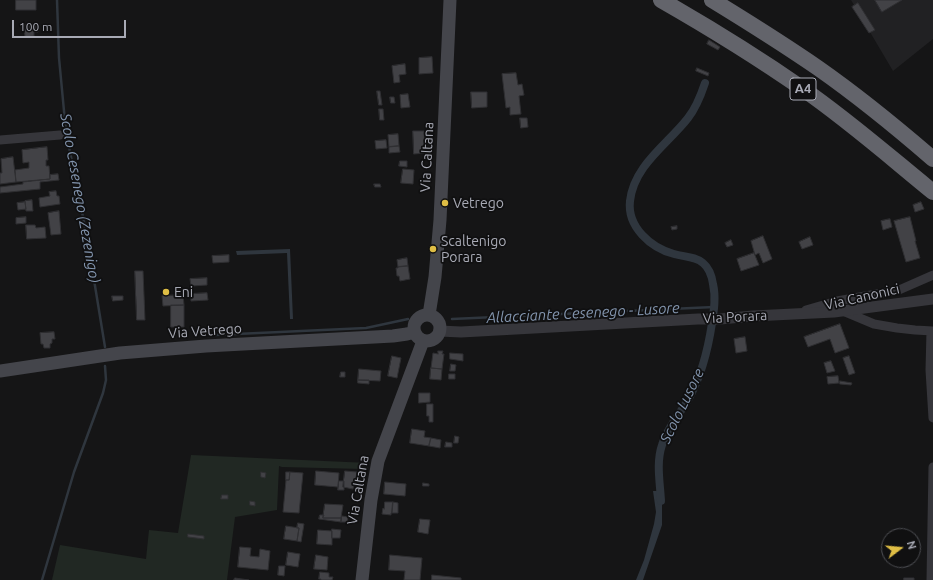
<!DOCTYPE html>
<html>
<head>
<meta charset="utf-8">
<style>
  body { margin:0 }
  #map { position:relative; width:933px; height:580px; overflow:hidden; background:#151516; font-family:Ubuntu,sans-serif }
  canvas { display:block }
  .north { position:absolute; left:881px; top:528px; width:40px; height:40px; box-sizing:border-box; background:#101011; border:1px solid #4d4e53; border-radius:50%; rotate:74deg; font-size:11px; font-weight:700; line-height:16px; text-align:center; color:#a8aab5 }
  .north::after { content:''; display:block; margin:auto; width:14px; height:18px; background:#dfbe45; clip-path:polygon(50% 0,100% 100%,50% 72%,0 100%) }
  .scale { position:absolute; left:12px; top:20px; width:114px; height:18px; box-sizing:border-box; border:2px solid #a8aab5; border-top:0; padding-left:5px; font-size:12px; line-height:14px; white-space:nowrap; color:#a8aab5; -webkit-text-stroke:3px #101011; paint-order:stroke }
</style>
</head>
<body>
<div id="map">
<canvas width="933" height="580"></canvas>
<div class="north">N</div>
<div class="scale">100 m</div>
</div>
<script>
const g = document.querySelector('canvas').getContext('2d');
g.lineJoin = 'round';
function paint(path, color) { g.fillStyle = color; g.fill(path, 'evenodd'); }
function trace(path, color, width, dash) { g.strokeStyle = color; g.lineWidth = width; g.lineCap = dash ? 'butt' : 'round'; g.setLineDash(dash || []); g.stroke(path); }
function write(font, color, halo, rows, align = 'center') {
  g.font = font + ' Ubuntu,sans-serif'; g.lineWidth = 3.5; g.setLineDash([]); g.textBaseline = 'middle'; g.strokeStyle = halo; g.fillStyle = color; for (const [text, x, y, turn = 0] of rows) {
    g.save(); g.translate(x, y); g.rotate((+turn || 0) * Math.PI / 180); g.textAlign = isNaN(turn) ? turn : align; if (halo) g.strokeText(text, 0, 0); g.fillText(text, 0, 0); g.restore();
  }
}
paint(new Path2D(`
  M851,0H933V39L893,71Z`), '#212123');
paint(new Path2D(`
  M191,455L369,463L367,470L363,469L282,467L279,466L277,510L235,517L227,580H52L60,545L146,559L149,530L178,533Z`), '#212823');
paint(new Path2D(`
  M290,249L293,319H290L287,253L237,255L236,251Z
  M653,491H660L662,504V525L643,580H636L644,560L654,524L656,512Z`), '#2f363e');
trace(new Path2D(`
  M57,0L59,58L66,132L87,237L105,347
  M452,319L714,307
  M215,335L366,328L408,319
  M42,580L74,472L103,393L106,380L105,366`), '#2f363e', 2.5);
trace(new Path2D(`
  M661,501C660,482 656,463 662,445C667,428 679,415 688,400C701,377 708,350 712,323C714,310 716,297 713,284C712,277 709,268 703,263C695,256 684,257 674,254C651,248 627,227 630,201C634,165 668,144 688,118C696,108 701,95 705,83`), '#2f363e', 8);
const building = new Path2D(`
  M16,0H36V10H16Z
  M875,0H902L882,12Z
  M858,3L875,30L869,33L852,7Z
  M38,24V32H34V36L25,37L24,25Z
  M709,40L720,47L718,50L707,44Z
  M432,57L433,73L419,74V58Z
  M405,64L406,74L399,75L400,82L394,83L392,66Z
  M697,68L709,73L708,76L696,71Z
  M516,73L518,85L522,84L524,95L519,96L521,114L510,115V107L506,108L502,74Z
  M377,91H380L382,105H379Z
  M471,92H487V107L472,108Z
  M408,94L410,107L401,108L400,95Z
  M390,97H394L395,103H391Z
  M379,109H383L384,120H380Z
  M520,118H527L528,127L521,128Z
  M413,131H424L425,153L414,154Z
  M398,134L399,146L389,147L388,135Z
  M386,140L387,148L376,149L375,141Z
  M399,146L400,152L389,153V147Z
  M47,147L48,160H46V166H49L50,179L16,182L15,170L29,168V162L23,163L22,150Z
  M13,157L16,182L0,184V173H2L1,159Z
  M400,161H407V167L399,166Z
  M403,169L414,170L413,184L401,183Z
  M58,174L59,180L40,182V189L0,193V187L23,184V182L50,179V175Z
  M374,184H380L381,187H375Z
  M56,191L57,196H59L60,204L40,207L39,198L50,196L49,192Z
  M32,200L33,211H26L25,201Z
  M25,202L26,209L18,210L17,203Z
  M921,202L924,209L915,212L913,205Z
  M59,211L61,234L51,235L48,213Z
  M26,217V223L16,224V218Z
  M910,217L916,241H915L920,258L906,262L894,221Z
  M890,219L892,227L883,230L881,221Z
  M26,225H35L36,228L45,227L46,238L27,239Z
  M677,226V229L672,230L671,227Z
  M763,236L772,259L763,263L759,253L755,255L751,241Z
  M810,237L813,245L802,249L799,242Z
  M731,240L733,245L727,247L725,243Z
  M754,253L759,265L741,271L737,259Z
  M229,255V262L213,263L212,256Z
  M407,258L408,266L398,267L397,260Z
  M408,266L410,279L400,281L399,276H397L396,268H398V267Z
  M135,271H143L145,320H137Z
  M207,278V285L191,286L190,279Z
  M207,293L208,300L191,301V294Z
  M183,295L184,305L163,306L162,296Z
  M112,296H123V300L113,301Z
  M171,305H184V327H171Z
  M840,324L849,348L835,353L830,339L808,347L804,337Z
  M54,332L55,339H52V343L50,344V348H44L43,344H41L40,333Z
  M745,337L747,351L736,353L734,339Z
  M438,351H443L442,354H444L442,369L431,368L433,353L438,354Z
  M450,353L463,354V361L450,359Z
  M392,356L401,358L397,378L388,376Z
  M849,356L855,373L849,375L843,358Z
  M831,361L835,371L827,373L824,363Z
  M451,364L456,365L455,371H450Z
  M431,368L442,369L441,380L430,379Z
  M359,369L381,371L380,381L358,380Z
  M341,372H345V377H340Z
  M449,374H455V379H449Z
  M838,376L839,383L828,384L827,377Z
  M358,380H369V384L358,383Z
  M840,381L852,383L851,385L840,384Z
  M419,393H430V402L419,403Z
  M427,404H433V422H429V416H427Z
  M412,429L425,431L424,437L431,438L429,446L410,443Z
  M455,436L459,437L458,443H454Z
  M431,438L441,440L440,448L429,446Z
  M446,442L452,443V447H445Z
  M316,471L339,473L338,487L315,485Z
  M345,471L357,472L355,484H354L353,489L343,487Z
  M261,472L266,473L265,478L261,477Z
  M286,472H290L289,480H286Z
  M290,472L303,473L299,513L283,512L286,480H289Z
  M339,481H344V490H338Z
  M385,482L406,484L405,496L384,494Z
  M423,483L429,484V486H423Z
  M222,495H228V499H221Z
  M250,501L255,502V506L250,505Z
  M385,502H393L392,513H391V515L382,514L383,508L384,509Z
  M393,502L398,503V513H392Z
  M325,504L343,505L341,518H323Z
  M320,515H324L323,518H341V522L319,519Z
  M342,516L348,517L347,522H341Z
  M420,519L430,520L428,534L418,532Z
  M298,523L304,524L301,542L297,541L299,528H297Z
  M286,526L299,528L297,541L284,539Z
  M332,529L341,530L340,538H332Z
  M318,530L332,531V545L317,544Z
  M188,534L204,536V539L188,537Z
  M240,547L251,548L250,556L259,557L260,549L270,551L268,570L238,567Z
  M288,552L300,554L298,567L286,565Z
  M316,555L328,557L327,570L314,569Z
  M390,555L422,558L420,580H404L405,571L389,570Z
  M279,566H285L284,576L278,575Z
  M320,572L329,573V577H333L332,580H321V579H319Z
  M432,575L461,578V580H432Z
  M235,578L249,580H234Z
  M904,578H914V580H904Z`);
paint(building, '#424246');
trace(building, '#2f2f32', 1);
trace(new Path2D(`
  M0,140L60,135
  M806,310L837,301L899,290L933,275
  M843,311L874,324L897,328L915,330L933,331
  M931,331L930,370L933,418
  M931,580L933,467`), '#36363b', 9);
trace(new Path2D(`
  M440,331L461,332L698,319H720L753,316L834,312L933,299`), '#36363b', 11);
trace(new Path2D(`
  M414 328a13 13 0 1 1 26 0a13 13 0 1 1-26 0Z
  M429,315L435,277L440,220L450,0
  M0,371L120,353L206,346L393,336L407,334L414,332
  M362,580L371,500L378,461L423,341`), '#44454b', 13);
trace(new Path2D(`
  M661,0C710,28 757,57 803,89C848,120 890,157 933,192
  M712,0C748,22 783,44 818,68C858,96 896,127 933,159`), '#63646b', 16);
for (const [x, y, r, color] of [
  [445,203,4,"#dfbe45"],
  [433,249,4,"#dfbe45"],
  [166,292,4,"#dfbe45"]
]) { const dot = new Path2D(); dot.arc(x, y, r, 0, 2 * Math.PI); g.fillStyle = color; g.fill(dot); trace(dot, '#101011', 1.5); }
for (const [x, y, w] of [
  [803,89,26]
]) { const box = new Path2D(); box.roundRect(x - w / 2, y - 11, w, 22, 3); g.fillStyle = '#101011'; g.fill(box); trace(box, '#a8aab5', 1); }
write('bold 13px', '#a8aab5', null, [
  ["A4",803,89]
]);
write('14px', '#a8aab5', '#101011', [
  ["Via Caltana",427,157,-87],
  ["Via Canonici",862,297,-13],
  ["Via Porara",735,317,-3],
  ["Via Vetrego",205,331,-4],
  ["Via Caltana",358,490,-80]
]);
write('14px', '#a8aab5', '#101011', [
  ["Vetrego",453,203],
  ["Scaltenigo",441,241],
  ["Porara",441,257],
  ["Eni",174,292]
], 'left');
write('italic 15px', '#8294ad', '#101011', [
  ["Scolo Cesenego (Zezenigo)",80,198,80],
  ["Allacciante Cesenego - Lusore",583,313,-3],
  ["Scolo Lusore",682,406,-64]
]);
</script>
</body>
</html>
